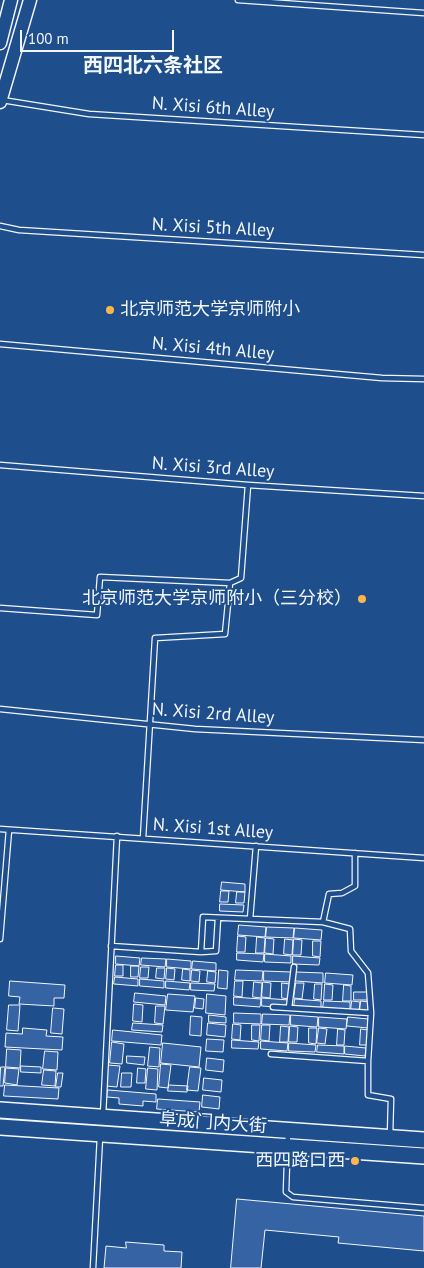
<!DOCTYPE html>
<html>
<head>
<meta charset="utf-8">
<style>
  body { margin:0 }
  #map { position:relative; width:424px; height:1268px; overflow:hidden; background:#1f4e8c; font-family:"PT Sans",sans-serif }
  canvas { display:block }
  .scale { position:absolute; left:20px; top:30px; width:154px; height:22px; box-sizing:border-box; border:2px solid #f2f6ff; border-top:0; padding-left:6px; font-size:15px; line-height:18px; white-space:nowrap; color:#f2f6ff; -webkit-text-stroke:4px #1f4e8c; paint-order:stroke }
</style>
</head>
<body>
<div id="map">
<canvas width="424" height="1268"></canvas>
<div class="scale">100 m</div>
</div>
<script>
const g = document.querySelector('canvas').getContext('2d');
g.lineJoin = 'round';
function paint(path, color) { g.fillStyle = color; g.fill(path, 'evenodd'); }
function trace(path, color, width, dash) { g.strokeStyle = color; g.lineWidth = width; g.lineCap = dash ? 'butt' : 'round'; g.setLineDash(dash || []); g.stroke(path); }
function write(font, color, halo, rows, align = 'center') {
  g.font = font + ' "PT Sans","Noto Sans SC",sans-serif'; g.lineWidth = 4; g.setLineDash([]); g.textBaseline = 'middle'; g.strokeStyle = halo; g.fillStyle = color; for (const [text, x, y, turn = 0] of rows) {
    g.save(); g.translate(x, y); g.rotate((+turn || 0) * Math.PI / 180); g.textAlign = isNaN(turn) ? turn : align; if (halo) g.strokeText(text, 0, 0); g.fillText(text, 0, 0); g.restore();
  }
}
const building = new Path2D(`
  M222,882L245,884V892L221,890Z
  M221,891H229L228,902H220Z
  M237,892H245L244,903H236Z
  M220,904L244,905L243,912L220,911Z
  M239,925L266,927L265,937L238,935Z
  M267,927L294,928L293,938L266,937Z
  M295,928L322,930L321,940L294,938Z
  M238,936L246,937L245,952H237Z
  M257,937L265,938L264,953H256Z
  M266,938L274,939L273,954L265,953Z
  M285,939L293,940L292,955L284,954Z
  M294,939L302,940L301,955H293Z
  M313,941H321L320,957L313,956Z
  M237,953L264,954L263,962L237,960Z
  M265,954L291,956V963L265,962Z
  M116,956L140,958L139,966L116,964Z
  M293,956L320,958L319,965L293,964Z
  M142,958L166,959L165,967L141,965Z
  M167,959L191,961V969L167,967Z
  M193,961L216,963V971L192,969Z
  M116,965H123V976H115Z
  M131,966H139L138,977H131Z
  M141,967H149L148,978H140Z
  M157,968H165L164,979L156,978Z
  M167,968L175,969L174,980L166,979Z
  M183,969L190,970V981L182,980Z
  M192,970L200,971L199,982L191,981Z
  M219,970L228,971L227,989L218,988Z
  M236,970L263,971L262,981L235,980Z
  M208,971L216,972L215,983L207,982Z
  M264,971L291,972L290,982L264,981Z
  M296,972L323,973V983L296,981Z
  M326,973L353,975L352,985L325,983Z
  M115,977L138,979V986L114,984Z
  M140,979L164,981V988L140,986Z
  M10,981L65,985L64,998H54V1006L19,1004L20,997L9,996Z
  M166,981L190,983L189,990L166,988Z
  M235,981H243L242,997L234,996Z
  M254,982L262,983L261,998L253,997Z
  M263,982L271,983L270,998L262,997Z
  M191,983L215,984L214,991L191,990Z
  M282,983L290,984L289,999L282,998Z
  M296,983H304L302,999L294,998Z
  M315,984H322L321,1000L314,999Z
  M325,984L333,985L332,1000H324Z
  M344,985L351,986V1001H343Z
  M354,992H368V1000H354Z
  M135,993L166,996L165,1005L134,1002Z
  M168,994L195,996L193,1012L166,1010Z
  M207,994L226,996L225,1015L206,1013Z
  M234,997L261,999L260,1007L234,1005Z
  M196,998L204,999L203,1009L195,1008Z
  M262,998L289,1000L288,1008L262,1006Z
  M295,999L321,1001V1008L294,1007Z
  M324,1001L350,1002V1010L323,1008Z
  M352,1001L360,1002L359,1011L351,1010Z
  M361,1001L369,1002L368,1011L360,1010Z
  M134,1004L143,1005L142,1022L133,1021Z
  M9,1005H20L18,1031L7,1030Z
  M156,1006H165L163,1024L155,1023Z
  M53,1008L64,1009L62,1034L51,1033Z
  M234,1013L261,1014V1024L234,1023Z
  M263,1014L290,1015L289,1025L262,1024Z
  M209,1015L226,1017V1023L209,1022Z
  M291,1015L318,1017L317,1027L291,1025Z
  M191,1016L202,1017L201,1036L190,1035Z
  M319,1017L347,1019L346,1029L319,1027Z
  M348,1017L368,1019V1028L347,1026Z
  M133,1023L163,1025L162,1032L132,1030Z
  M208,1023L226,1025L225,1037L207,1035Z
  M233,1024L241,1025L240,1040L232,1039Z
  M252,1025H260L259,1041L252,1040Z
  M262,1025H270L269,1041L261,1040Z
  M281,1026L289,1027L288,1042H280Z
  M290,1026L298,1027L297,1042H289Z
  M23,1028L47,1030L46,1036L63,1037L62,1050L5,1047L6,1033L22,1034Z
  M309,1028H317L316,1044L309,1043Z
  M319,1028L327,1029L325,1044L317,1043Z
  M338,1029L345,1030L344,1045H337Z
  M361,1029L368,1030L367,1045H360Z
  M113,1030L162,1035L161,1045L112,1041Z
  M207,1039L224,1040L223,1052L206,1051Z
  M232,1040L259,1042L258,1049L232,1048Z
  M261,1041L288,1043L287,1051L261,1049Z
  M112,1042L124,1044L122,1064L110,1063Z
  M163,1043L201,1047L199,1067L161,1063Z
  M289,1043L316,1045L315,1052L289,1051Z
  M318,1045L344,1046V1054L317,1052Z
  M345,1046L366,1048L365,1056L345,1054Z
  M150,1047L160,1048L159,1067L148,1066Z
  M7,1049L21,1050L20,1068L6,1067Z
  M45,1051L58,1052L57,1070L43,1069Z
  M127,1056L145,1057L144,1065L127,1063Z
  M207,1058L224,1060L223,1072L206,1070Z
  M161,1064L171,1065L168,1088L159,1087Z
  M108,1065L120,1066L117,1087L106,1086Z
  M21,1066L41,1067V1073L21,1072Z
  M1,1067H5L3,1086H0Z
  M190,1067L201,1068L198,1091L187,1090Z
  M6,1068L19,1069L17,1085L5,1083Z
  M138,1068L146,1069L145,1083H137Z
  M148,1068L158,1069L157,1090L146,1089Z
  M44,1070L56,1071L55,1086L42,1085Z
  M58,1073H63L61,1087H56Z
  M122,1073H132L131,1087H121Z
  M204,1078L222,1080L221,1092L203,1090Z
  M5,1085L59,1088L58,1099L4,1096Z
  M169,1085L188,1086L187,1092L168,1091Z
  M108,1090L156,1094V1102L143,1101V1106L119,1104V1098L107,1097Z
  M203,1095L220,1097L219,1109L202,1107Z
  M158,1099L200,1102L199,1112L157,1109Z
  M237,1199L424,1216V1251L338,1243L339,1237L265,1230L261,1268H231Z
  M126,1242L164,1245V1251L182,1252L181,1268H104L106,1246L126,1248Z`);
paint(building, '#3563a3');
trace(building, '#f2f6ff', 1);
const lane = new Path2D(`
  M238,0L424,13
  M2,100L89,114L424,135
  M0,226L19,230L424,255
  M0,344L382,378L424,379
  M0,465L248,485L424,496
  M0,608L97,615L100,577L230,583
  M0,709L195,729L424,740
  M0,829L424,858
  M143,838L155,638L225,634L230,583L241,578L248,485
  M218,918L216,951L201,952L203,917L323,922L350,929L351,951L368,973L371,1013L368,1061V1095L391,1099L390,1135
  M250,919L256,846
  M323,922L329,894L342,893L355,886V853
  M0,939L9,830
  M111,946L201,952
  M273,1007L371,1013
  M289,1008L294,967
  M271,1054L368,1061
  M103,1115L117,836
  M288,1132L286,1192L293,1197L424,1208
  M93,1268L100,1137`);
const secondary = new Path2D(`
  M0,43L11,0
  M0,102L30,0`);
const primary = new Path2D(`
  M0,1110L424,1140
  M0,1127L424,1156`);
trace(lane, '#f2f6ff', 7);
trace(secondary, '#f2f6ff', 15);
trace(primary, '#f2f6ff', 18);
trace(lane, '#1f4e8c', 4.5);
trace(secondary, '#1f4e8c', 12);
trace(primary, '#1f4e8c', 15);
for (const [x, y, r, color] of [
  [110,310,5,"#ffb74d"],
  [362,599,5,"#ffb74d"],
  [355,1161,5,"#ffb74d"]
]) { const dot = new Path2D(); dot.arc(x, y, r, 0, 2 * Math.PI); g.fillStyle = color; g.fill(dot); trace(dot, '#1f4e8c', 2); }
write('18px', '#f2f6ff', '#1f4e8c', [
  ["N. Xisi 6th Alley",213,108,4],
  ["N. Xisi 5th Alley",213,228,3],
  ["N. Xisi 4th Alley",213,349,5],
  ["N. Xisi 3rd Alley",213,468,4],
  ["N. Xisi 2rd Alley",213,714,4],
  ["N. Xisi 1st Alley",213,829,4],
  ["阜成门内大街",213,1123,4]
]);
write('18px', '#f2f6ff', '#1f4e8c', [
  ["北京师范大学京师附小",120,310,"left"],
  ["北京师范大学京师附小（三分校）",352,599],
  ["西四路口西",345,1161]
], 'right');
write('bold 20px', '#f2f6ff', '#1f4e8c', [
  ["西四北六条社区",153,66]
]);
</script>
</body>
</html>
